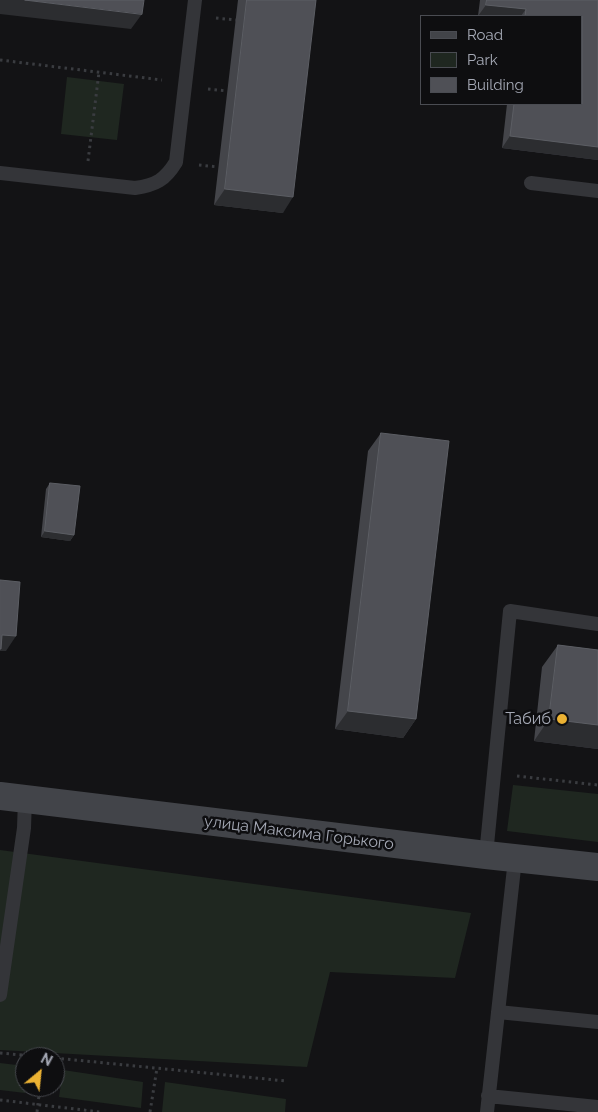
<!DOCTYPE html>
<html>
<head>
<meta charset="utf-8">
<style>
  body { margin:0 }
  #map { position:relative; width:598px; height:1112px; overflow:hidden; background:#131315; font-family:Raleway,sans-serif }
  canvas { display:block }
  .legend { position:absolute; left:420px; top:15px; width:162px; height:90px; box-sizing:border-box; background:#0e0e10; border:1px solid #4a4c52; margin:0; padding:6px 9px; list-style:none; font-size:15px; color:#a5a9b5 }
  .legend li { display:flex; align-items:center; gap:10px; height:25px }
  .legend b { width:25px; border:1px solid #4a4c52 }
  .north { position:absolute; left:15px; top:1047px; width:50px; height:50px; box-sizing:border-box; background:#0e0e10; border:1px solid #4a4c52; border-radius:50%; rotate:28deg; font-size:14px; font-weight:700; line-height:20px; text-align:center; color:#a5a9b5 }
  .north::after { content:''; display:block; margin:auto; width:18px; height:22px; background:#ecb233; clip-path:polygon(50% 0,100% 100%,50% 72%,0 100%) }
</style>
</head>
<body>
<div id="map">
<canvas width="598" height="1112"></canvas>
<ul class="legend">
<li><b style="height:6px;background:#424449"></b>Road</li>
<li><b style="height:14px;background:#1f2720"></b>Park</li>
<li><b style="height:14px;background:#4f5056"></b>Building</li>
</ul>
<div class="north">N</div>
</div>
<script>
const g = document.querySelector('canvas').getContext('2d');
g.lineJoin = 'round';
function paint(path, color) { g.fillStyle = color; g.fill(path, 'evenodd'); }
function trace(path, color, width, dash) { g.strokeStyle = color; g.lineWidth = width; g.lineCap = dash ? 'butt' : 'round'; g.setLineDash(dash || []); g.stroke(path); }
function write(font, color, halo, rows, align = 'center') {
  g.font = font + ' Raleway,sans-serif'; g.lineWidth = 5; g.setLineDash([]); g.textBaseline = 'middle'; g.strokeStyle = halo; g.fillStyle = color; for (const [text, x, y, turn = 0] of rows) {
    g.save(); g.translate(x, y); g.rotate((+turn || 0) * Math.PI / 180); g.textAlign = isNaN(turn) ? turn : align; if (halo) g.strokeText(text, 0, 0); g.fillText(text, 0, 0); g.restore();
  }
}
paint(new Path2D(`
  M67,77L124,84L117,140L61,134Z
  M513,785L598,794V842L507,831Z
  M0,850L471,913L455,978L330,972L307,1067L0,1050Z
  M0,1063L25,1066V1093L0,1090Z
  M63,1070L143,1082L141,1108L59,1097Z
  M165,1082L286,1099L285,1112H162Z`), '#1f2720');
trace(new Path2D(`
  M216,18L236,20
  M0,60L162,80
  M208,89L227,91
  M88,161L99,72
  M199,165L218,167
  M517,776L598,785
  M0,1053L44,1057
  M55,1058L286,1081
  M0,1100L100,1112
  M37,1112L40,1087
  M150,1112L157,1068`), '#3a3c40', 3, [2.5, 4]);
trace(new Path2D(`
  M0,173L135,188C156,185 165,180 176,162L195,0
  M531,183L598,191
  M486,855L510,611L598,624
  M0,995L24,828L25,799
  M498,1012L598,1022
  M488,1096L598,1107
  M487,1112L515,859`), '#343539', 14);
trace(new Path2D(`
  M0,796L486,855L598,867`), '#424449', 28);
paint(new Path2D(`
  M238,0H316L283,213L214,205Z
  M480,0H598V160L502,148L507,104H582V16H478Z
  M381,433L416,719L403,738L335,729L368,451Z
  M50,483L74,535L70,541L41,537L46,489Z
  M558,645L598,650V749L534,741L542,667Z`), '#44454a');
paint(new Path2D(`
  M0,0H25L142,14L131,29L0,14Z
  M486,5L526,9L521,16H478Z
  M510,136L598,147V160L502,148Z
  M225,189L293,197L283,213L214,205Z
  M45,531L74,535L70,541L41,537Z
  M2,635L16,636L6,651H0V638Z
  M348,711L416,719L403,738L335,729Z
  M549,719L598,725V749L534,741Z`), '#2c2d30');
const building = new Path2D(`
  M25,0H144L142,14Z
  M247,0H316L293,197L225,189Z
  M487,0H598V147L510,136L514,104H582V16H525L526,9L486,5Z
  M381,433L449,441L416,719L348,711Z
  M50,483L80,486L74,535L45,531Z
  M0,580L20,582L16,636L2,635L1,649H0Z
  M558,645L598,650V725L549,719Z`);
paint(building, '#4f5056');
trace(building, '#5c5e64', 1);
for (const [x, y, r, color] of [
  [562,719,6,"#ecb233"]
]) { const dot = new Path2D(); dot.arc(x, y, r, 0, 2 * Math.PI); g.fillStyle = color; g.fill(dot); trace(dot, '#0e0e10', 2); }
write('16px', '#a5a9b5', '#0e0e10', [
  ["Табиб",551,719]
], 'right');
write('16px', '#a5a9b5', '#0e0e10', [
  ["улица Максима Горького",299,833,7]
]);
</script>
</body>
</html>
